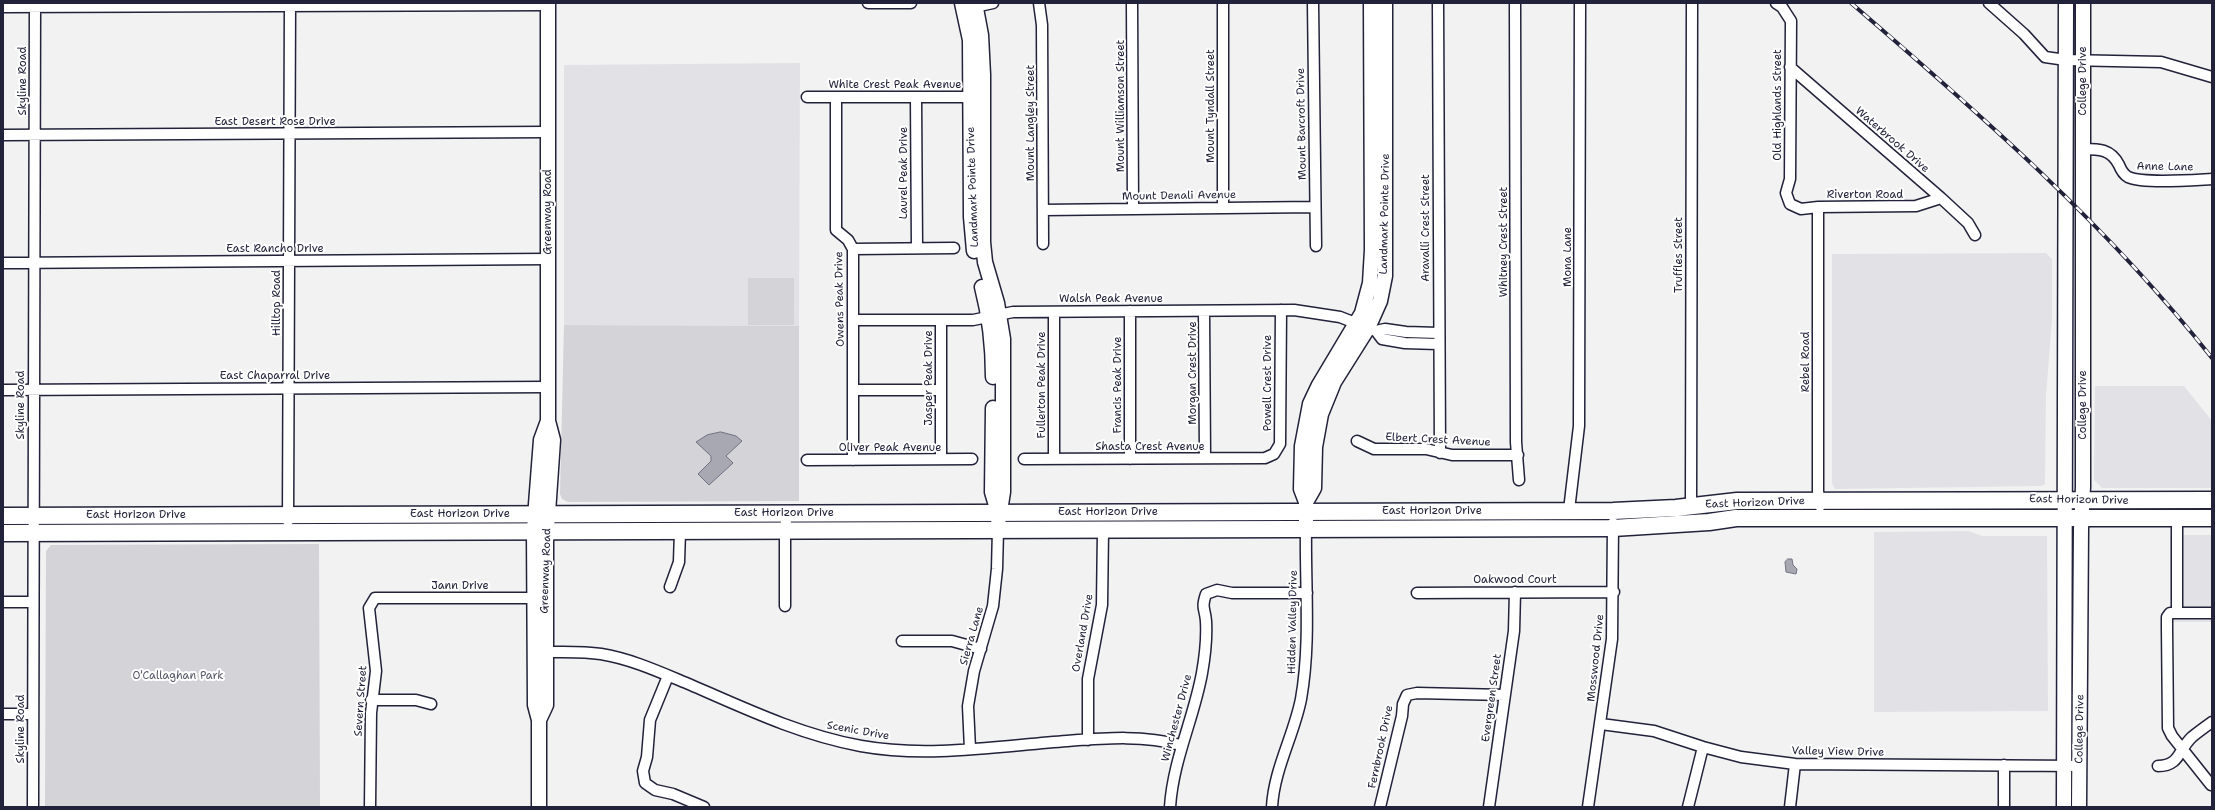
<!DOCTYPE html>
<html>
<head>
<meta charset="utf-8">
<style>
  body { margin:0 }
  #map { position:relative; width:2215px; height:810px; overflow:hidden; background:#f2f2f3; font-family:"Shantell Sans",sans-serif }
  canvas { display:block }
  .frame { position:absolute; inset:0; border:4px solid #22223b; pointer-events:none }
</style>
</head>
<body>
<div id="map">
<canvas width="2215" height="810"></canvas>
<div class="frame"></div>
</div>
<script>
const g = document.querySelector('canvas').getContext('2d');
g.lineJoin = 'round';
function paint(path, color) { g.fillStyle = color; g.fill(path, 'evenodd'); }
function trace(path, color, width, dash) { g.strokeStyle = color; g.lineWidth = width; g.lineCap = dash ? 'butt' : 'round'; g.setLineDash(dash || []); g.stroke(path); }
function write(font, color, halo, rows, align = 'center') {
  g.font = font + ' "Shantell Sans",sans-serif'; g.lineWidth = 4; g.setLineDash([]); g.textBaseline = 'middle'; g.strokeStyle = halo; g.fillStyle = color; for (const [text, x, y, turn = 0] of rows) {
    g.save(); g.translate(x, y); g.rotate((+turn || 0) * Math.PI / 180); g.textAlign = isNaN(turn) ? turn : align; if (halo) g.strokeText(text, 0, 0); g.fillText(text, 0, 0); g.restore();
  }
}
paint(new Path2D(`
  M800,63L799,326L564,325V65Z
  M2046,253L2052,259V320L2046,396L2045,484L2041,486L1835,489L1832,483V254Z
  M2095,386H2184L2212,421V488H2102L2094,480Z
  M1969,531L1982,536H2047L2048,711L1874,712V532Z
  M2170,535H2212V622H2170Z`), '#e2e2e6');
paint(new Path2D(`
  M748,278H794V325H748Z
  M564,325L799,326V501L568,502L562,499L560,494Z
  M319,544L320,807H45L46,551L51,545Z`), '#d3d3d8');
const water = new Path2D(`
  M721,432L736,436L742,441L726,456L733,463L709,485L698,474L711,461V456L696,442L707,435Z
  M1788,559H1792L1793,565L1797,569L1796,574L1786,572L1785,562Z`);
paint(water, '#a8a8b2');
trace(water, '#727282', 1);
const street = new Path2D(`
  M868,3H911
  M1039,3L1042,25L1043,244
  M1132,3L1133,209
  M1223,3V208
  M1313,3L1316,246
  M1438,3L1440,453
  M1515,3L1516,442L1519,480
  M1776,3L1782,7L1791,21L1790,179L1786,193L1790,204L1801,209L1818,207L1916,206L1941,198
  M1989,3L2024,34L2045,57L2066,60L2161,62L2212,77
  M3,7L548,5
  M970,8L993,3
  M1790,67L1941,198L1968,223L1975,235
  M807,97H977
  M836,97V230L848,240L853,249V460
  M916,97L917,248
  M3,135L548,132
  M2083,149C2099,149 2111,149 2119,165C2121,170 2123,174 2128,177C2143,184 2193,180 2212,179
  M1818,207V491L1820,506
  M1043,210L1315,207
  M853,249L954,248
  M3,263L548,259
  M1130,311V459
  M1204,311L1205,458
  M853,320H973L1013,312L1294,310L1340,317L1376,331L1385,329L1406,332L1438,333
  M941,320V459
  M1376,331L1382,339L1405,343L1438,344
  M3,390L547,387
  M853,390H941
  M1357,441L1374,449H1426L1452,455H1518
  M1024,459L1265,458L1274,454L1280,444L1281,310
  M1054,459V312
  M807,460L972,459
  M1691,507L1692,3
  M1569,510L1579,426L1580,3
  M288,521L290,3
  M670,587L679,562L680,531
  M1417,593L1614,592
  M3,602H33
  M785,606V530L787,512
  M2177,613V518
  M902,641H952L981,649
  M545,652C564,652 582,651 601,654C632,659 662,673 691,685C746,709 801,735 861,746C928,758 999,746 1067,741C1107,738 1143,735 1181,745
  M668,676L650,720L647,757L643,771L645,783L655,790L673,794L704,807
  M371,700H416L431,704
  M3,714H33
  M1601,724L1654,731L1703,747L1741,757L1795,764L2079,766
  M1088,740V679L1102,605L1103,530
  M970,749L968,706L974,671L993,606L997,569L998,530
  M2158,766C2180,766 2178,750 2192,737C2198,732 2205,727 2212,722
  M2211,785L2172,736L2168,728L2167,628V617L2170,613H2212
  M33,807L35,3
  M370,807L371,713L376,671L369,608L375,598H541
  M1170,807C1173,760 1194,718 1202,673C1205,656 1207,638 1206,621C1205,608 1201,609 1206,594L1217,590L1232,593H1307
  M1272,807C1274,769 1294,735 1301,699C1311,642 1305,586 1306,529
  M1380,807L1402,716L1403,704L1407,695L1417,693L1505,695
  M1489,807L1514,631L1515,592
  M1588,807L1612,639L1613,523
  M1688,807L1703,747
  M1790,807L1795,764
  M2004,807V765`);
const secondary = new Path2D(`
  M962,3L970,40L971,217L974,251
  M975,3L981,35L983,75V242L985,262L997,303L1003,339V492L998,524
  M982,287C990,318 993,345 993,377
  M993,408L992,492L998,512
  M1306,502L1314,488L1315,447L1321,414L1334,382L1368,328L1380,301L1385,276V3
  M1306,529V502L1301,489L1302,446L1310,404L1319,385L1362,313L1370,283L1372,250L1371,3
  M539,720L546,705V542L553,440L548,421V3
  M539,807V720L535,705L534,530L541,440L548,421
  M2064,807L2066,3
  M2079,807L2081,529L2083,487V3`);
const primary = new Path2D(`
  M3,516L1613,511L1676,508L1737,501L2212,500
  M3,533L1613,528L1709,522L1736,518H2212`);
trace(street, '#22223b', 13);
trace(secondary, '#22223b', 17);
trace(primary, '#22223b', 19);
trace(street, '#fff', 10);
trace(secondary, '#fff', 14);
trace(primary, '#fff', 16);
const rail = new Path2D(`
  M1851,3C1979,113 2107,225 2212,358`);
trace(rail, '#22223b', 4);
trace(rail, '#fff', 2.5, [8]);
write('11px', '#22223b', '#fff', [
  ["Skyline Road",23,81,-90],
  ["College Drive",2083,81,-90],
  ["White Crest Peak Avenue",895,85],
  ["Old Highlands Street",1778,105,-90],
  ["Mount Williamson Street",1121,106,-90],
  ["Mount Tyndall Street",1211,106,-90],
  ["East Desert Rose Drive",275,122],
  ["Mount Langley Street",1031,123,-90],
  ["Mount Barcroft Drive",1302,124,-91],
  ["Waterbrook Drive",1892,140,41],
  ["Anne Lane",2165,167,1],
  ["Laurel Peak Drive",904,173,-90],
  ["Landmark Pointe Drive",973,187,-92],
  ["Riverton Road",1865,195],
  ["Mount Denali Avenue",1179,196,-1],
  ["Greenway Road",548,212,-90],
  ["Landmark Pointe Drive",1385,214,-89],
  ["Aravalli Crest Street",1426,228,-90],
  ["Whitney Crest Street",1504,242,-90],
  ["East Rancho Drive",275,249],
  ["Truffles Street",1679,255,-90],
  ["Mona Lane",1568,257,-90],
  ["Owens Peak Drive",840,299,-91],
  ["Walsh Peak Avenue",1111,299],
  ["Hilltop Road",277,303,-90],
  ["Rebel Road",1806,362,-90],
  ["Morgan Crest Drive",1193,373,-90],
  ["East Chaparral Drive",275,376],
  ["Jasper Peak Drive",929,378,-90],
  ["Powell Crest Drive",1268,383,-90],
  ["Fullerton Peak Drive",1042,385,-90],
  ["Francis Peak Drive",1118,385,-90],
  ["Skyline Road",21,405,-90],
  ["College Drive",2083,405,-90],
  ["Elbert Crest Avenue",1438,440,3],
  ["Shasta Crest Avenue",1150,447],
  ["Oliver Peak Avenue",890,448],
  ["East Horizon Drive",2079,500,1],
  ["East Horizon Drive",1755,503,-2],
  ["East Horizon Drive",1432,511],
  ["East Horizon Drive",1108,512],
  ["East Horizon Drive",784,513],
  ["East Horizon Drive",460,514],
  ["East Horizon Drive",136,515],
  ["Greenway Road",546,571,-88],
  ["Oakwood Court",1515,580],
  ["Jann Drive",460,586],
  ["Hidden Valley Drive",1293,622,-89],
  ["Overland Drive",1083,633,-80],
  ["Sierra Lane",972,636,-74],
  ["Mosswood Drive",1596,658,-84],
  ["Evergreen Street",1492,698,-82],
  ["Severn Street",361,701,-86],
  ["Winchester Drive",1177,718,-75],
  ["Skyline Road",21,729,-90],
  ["College Drive",2080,729,-89],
  ["Scenic Drive",858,731,10],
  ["Fernbrook Drive",1381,747,-78],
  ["Valley View Drive",1838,752,1]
]);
write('11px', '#57576a', '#fff', [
  ["O'Callaghan Park",178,676]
]);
</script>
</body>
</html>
